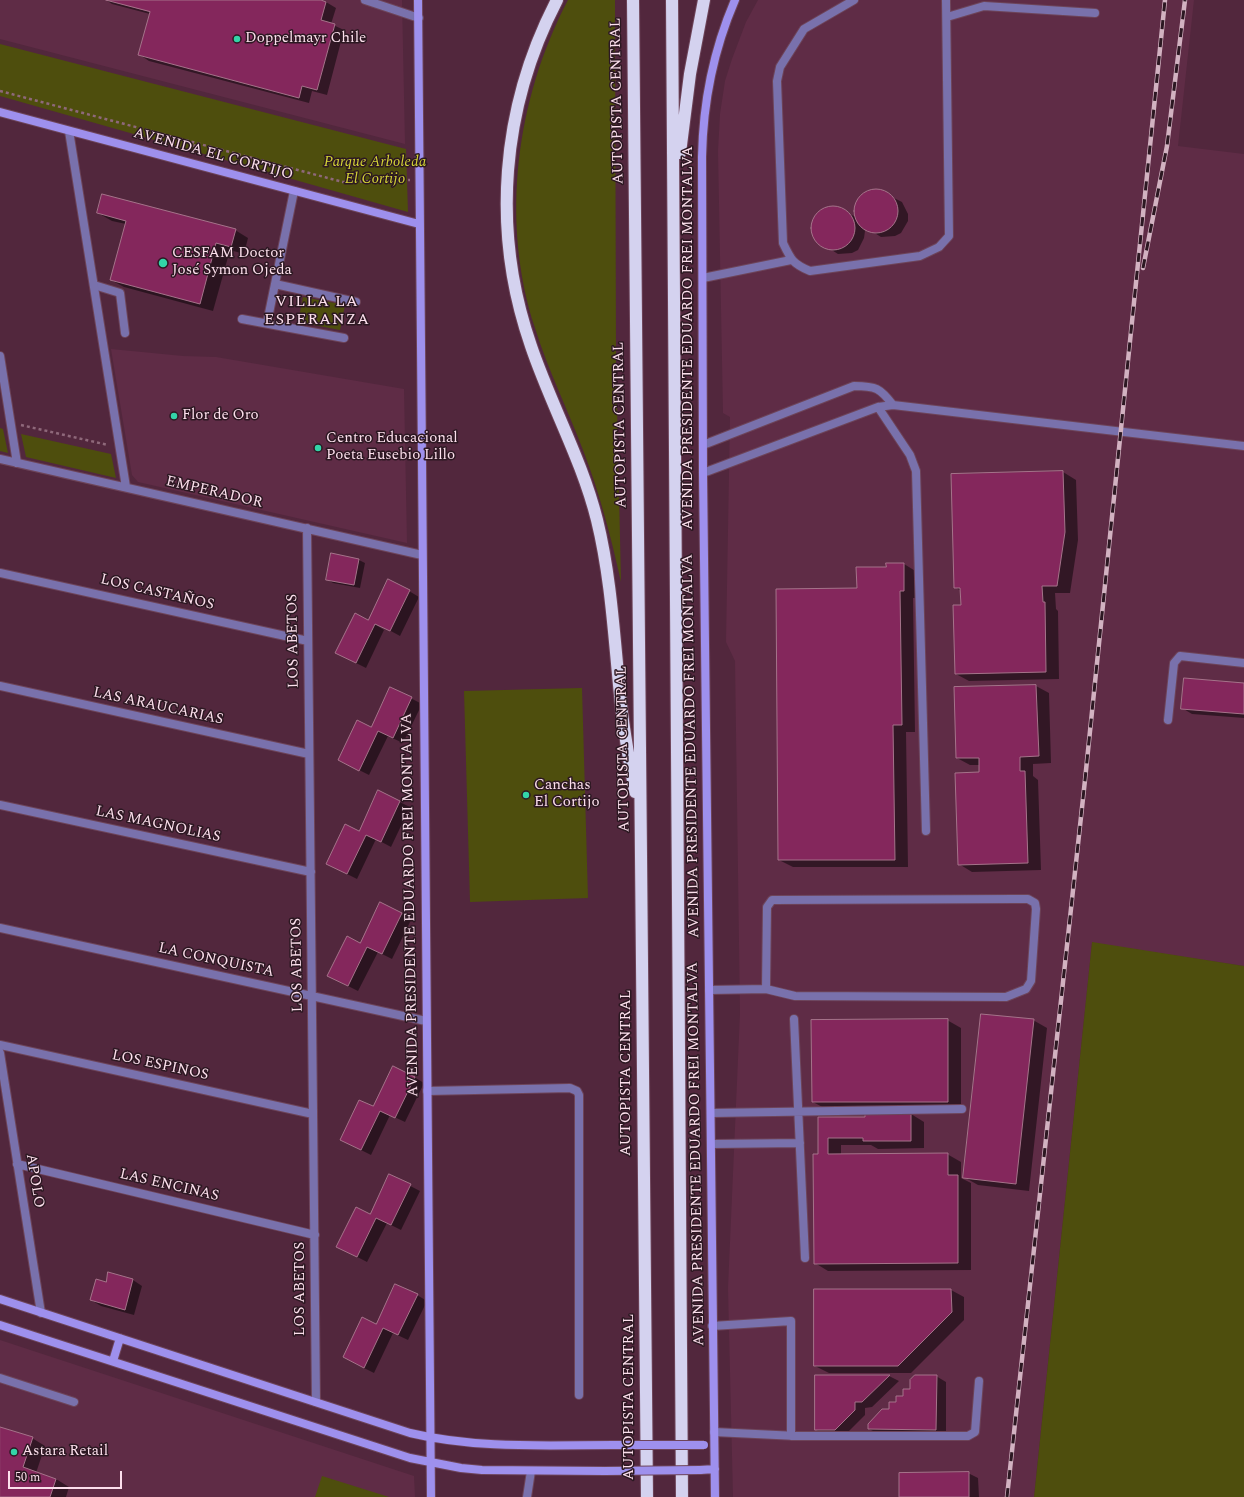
<!DOCTYPE html>
<html>
<head>
<meta charset="utf-8">
<style>
  body { margin:0 }
  #map { position:relative; width:1244px; height:1497px; overflow:hidden; background:#52273d; font-family:Spectral,serif }
  canvas { display:block }
  .scale { position:absolute; left:8px; top:1471px; width:114px; height:18px; box-sizing:border-box; border:2px solid #fcdfec; border-top:0; padding-left:5px; font-size:12px; line-height:14px; white-space:nowrap; color:#fcdfec; -webkit-text-stroke:3px #2c1822; paint-order:stroke }
</style>
</head>
<body>
<div id="map">
<canvas width="1244" height="1497"></canvas>
<div class="scale">50 m</div>
</div>
<script>
const g = document.querySelector('canvas').getContext('2d');
g.lineJoin = 'round';
function paint(path, color) { g.fillStyle = color; g.fill(path, 'evenodd'); }
function trace(path, color, width, dash) { g.strokeStyle = color; g.lineWidth = width; g.lineCap = dash ? 'butt' : 'round'; g.setLineDash(dash || []); g.stroke(path); }
function write(font, color, halo, rows, align = 'center') {
  g.font = font + ' Spectral,serif'; g.lineWidth = 3; g.setLineDash([]); g.textBaseline = 'middle'; g.strokeStyle = halo; g.fillStyle = color; for (const [text, x, y, turn = 0] of rows) {
    g.save(); g.translate(x, y); g.rotate((+turn || 0) * Math.PI / 180); g.textAlign = isNaN(turn) ? turn : align; if (halo) g.strokeText(text, 0, 0); g.fillText(text, 0, 0); g.restore();
  }
}
paint(new Path2D(`
  M0,0H402L405,144L0,39Z
  M758,0H1194L1178,146L1244,154V966L1092,943L1034,1497H733L728,1288L740,1013L735,661L726,642L730,417L723,413L718,151L720,114L725,81L732,59L746,22Z
  M111,349L183,356L216,357L404,389L407,543L138,482L132,475Z
  M0,1340L414,1476L415,1497H0Z`), '#5f2c46');
paint(new Path2D(`
  M568,0H615L616,361L621,582C611,537 600,494 583,450C568,410 548,370 535,328C500,221 516,99 568,0Z
  M0,44L406,149L408,212L0,96Z
  M303,297L345,305L340,330L298,322Z
  M0,428L3,429L8,453L0,451Z
  M21,434L111,454L116,478L26,457Z
  M582,688L588,898L470,902L464,691Z
  M1092,942L1244,966V1497H1034Z
  M322,1476L389,1497H315Z`), '#4e4e0d');
paint(new Path2D(`
  M106,0H317L326,2L336,8L331,24L344,30L327,95L312,91L309,103L149,61L140,55L150,14L112,4Z
  M878,190L902,202L908,214V221L901,233L895,236L881,237L862,225L865,231L864,238L858,250L852,253L838,254L816,240L813,234V221L821,210L835,207L856,217V204L865,193Z
  M98,213L235,230L248,238L244,254L230,250L213,311L124,287L111,280L126,224L112,221Z
  M1063,472L1076,480L1078,540L1070,593H1055L1056,609L1058,611L1059,679L969,681L956,674L962,606L961,591L955,587Z
  M332,554L359,560L365,563L360,588L333,583L327,579Z
  M904,564L917,572V598H913L915,732H906L908,867H793L779,860L858,589L887,568Z
  M409,591L419,597L400,636L378,624L373,623L384,630L366,668L336,653L369,621Z
  M1244,684V718L1192,714L1182,708Z
  M1036,686L1049,693L1051,763L1033,764V776L1038,780L1041,870L972,872L959,864L980,773V765H970L957,758Z
  M391,688L422,704L403,743L388,736L369,775L339,760L371,728Z
  M379,792L410,807L391,847L376,839L357,879L327,864L359,832Z
  M402,914L411,920L392,959L378,952L358,991L338,981L361,944Z
  M947,1020L961,1028V1109H826L813,1102Z
  M1033,1020L1047,1028L1029,1191L978,1185L964,1177Z
  M414,1077L424,1083L405,1122L390,1115L371,1155L351,1145L373,1108Z
  M911,1114L924,1122V1148L878,1149L871,1145H841V1155L947,1154L961,1162V1178L971,1183V1270L828,1271L815,1263L819,1118H866Z
  M389,1175L420,1191L401,1230L387,1223L367,1262L338,1247L370,1215Z
  M133,1280L142,1286L134,1315L101,1306L91,1300L106,1283Z
  M951,1290L964,1297V1320L911,1373H829L815,1366Z
  M417,1295L427,1301L408,1340L393,1333L374,1373L354,1363L377,1325Z
  M816,1376H889L899,1381L872,1407L865,1408V1415L845,1435H826L816,1430Z
  M936,1376L946,1382V1435L879,1434L869,1429L911,1390Z
  M0,1428L32,1438L45,1446L36,1473L56,1479L69,1487L66,1497H0Z
  M968,1473L978,1478L979,1497H900Z`), '#0007');
const building = new Path2D(`
  M106,0H321L326,2L321,20L335,24L317,90L302,86L299,98L138,55L150,12Z
  M854 211a22 22 0 1 1 44 0a22 22 0 1 1-44 0Z
  M102,194L236,229L231,247L216,243L200,304L110,280L126,221L97,213Z
  M811 228a22 22 0 1 1 44 0a22 22 0 1 1-44 0Z
  M1063,471L1065,532L1057,586H1042L1043,602H1045L1046,672L955,674L953,605H961L960,588H954L951,474Z
  M331,553L359,559L354,585L326,580Z
  M886,563H904V591H900L902,725H893L895,860H778L776,589L857,588L856,567H886Z
  M388,579L410,590L390,631L375,624L356,663L335,653L355,613L368,620Z
  M1184,678L1244,683V714L1181,709Z
  M1036,685L1039,756L1020,757V771H1025L1028,863L958,865L955,773L979,772V758H956L954,687Z
  M390,687L412,697L393,738L378,731L359,771L338,760L357,720L371,727Z
  M378,790L400,801L381,842L366,835L347,874L326,864L345,824L359,831Z
  M380,902L402,913L382,954L367,947L348,986L327,976L347,936L360,943Z
  M981,1014L1034,1019L1016,1184L963,1178Z
  M948,1019V1102H812L811,1020Z
  M393,1066L415,1077L395,1118L380,1111L361,1150L340,1140L359,1100L373,1106Z
  M911,1113V1141H863V1138H828V1154L948,1153V1175H958V1263L814,1264L813,1154H818V1117H865V1114Z
  M389,1174L411,1184L391,1225L376,1218L357,1257L336,1247L356,1207L370,1214Z
  M108,1272L133,1279L125,1310L90,1300L96,1279L106,1282Z
  M395,1284L418,1294L398,1335L383,1328L364,1368L343,1357L362,1317L376,1324Z
  M814,1289H951L952,1312L898,1366H814Z
  M815,1375H890L862,1402H855V1410L835,1430H815Z
  M915,1375H937L936,1430L868,1429V1424L882,1409H889V1402H896V1396H903V1389H910V1380Z
  M0,1427L33,1437L23,1467L56,1479L50,1497H0Z
  M969,1472V1497H899V1473Z`);
paint(building, '#84275c');
trace(building, '#a5738a', 1);
const lane = new Path2D(`
  M365,0L419,18
  M854,0L804,29L780,67L777,81L783,243C791,260 793,264 810,271L920,256L939,247L949,236L946,0
  M947,17L984,6L1095,13
  M703,278L791,260
  M94,285L120,293L125,333
  M878,407L910,455L916,471L926,831
  M703,445L854,386C876,386 880,388 893,405
  M703,473L878,407L893,405L1244,446
  M1168,720L1174,663L1180,656L1244,663
  M709,990L766,989L795,996L1006,997L1026,989L1031,981L1036,909L1035,903L1028,899H1016L772,900L767,907L766,989
  M794,1019L805,1258
  M711,1113L962,1109
  M711,1144L800,1143
  M712,1326L791,1321V1436
  M0,1378L74,1402
  M714,1432L797,1436H968L975,1432L979,1381
  M527,1497L531,1471`);
const street = new Path2D(`
  M69,131L126,487
  M275,284L356,302
  M242,319L344,338
  M267,323L294,191
  M0,356L17,463
  M0,459L422,555
  M307,528L316,1402
  M0,573L308,641
  M0,686L309,754
  M0,805L311,872
  M0,928L426,1021
  M0,1045L313,1114
  M0,1053L41,1313
  M427,1091L570,1088L577,1091L579,1095V1395
  M17,1164L315,1235`);
const secondary = new Path2D(`
  M418,0L431,1497
  M0,112L419,224
  M0,1299L410,1433C477,1449 546,1445 614,1445
  M0,1325L410,1458L461,1468L482,1470L605,1471
  M113,1361L120,1338
  M700,1470L715,1469
  M715,1497L703,473L702,157C703,102 713,51 735,0`);
const highway = new Path2D(`
  M557,0C501,108 491,231 531,346C551,405 582,460 597,520C611,577 614,636 620,695C623,728 629,760 635,792
  M633,0L647,1497
  M672,0L682,1497
  M680,153L690,74L704,0`);
trace(lane, '#6d4459', 10);
trace(street, '#6d4459', 10);
trace(secondary, '#6d4459', 10);
trace(highway, '#6d4459', 14);
trace(new Path2D(`
  M0,91L343,182L410,180
  M193,153L195,144
  M21,425L108,445`), '#8e687a', 2.5, [3, 3]);
trace(lane, '#7971ac', 8);
trace(street, '#7971ac', 8);
trace(secondary, '#9e90ed', 8);
trace(highway, '#d4d2ef', 12);
const rail = new Path2D(`
  M1143,268L1167,146L1185,0
  M1007,1497L1085,780L1165,0`);
trace(rail, '#d2b2c1', 4.5);
trace(rail, '#2c1822', 3, [9]);
const secondaryBridge = new Path2D(`
  M614,1445H704
  M605,1471L700,1470`);
trace(secondaryBridge, '#6d4459', 10, []);
trace(secondaryBridge, '#9e90ed', 8);
for (const [x, y, r, color] of [
  [237,39,4,"#33d4a8"],
  [163,263,5,"#33d4a8"],
  [174,416,4,"#33d4a8"],
  [318,448,4,"#33d4a8"],
  [526,795,4,"#33d4a8"],
  [14,1452,4,"#33d4a8"]
]) { const dot = new Path2D(); dot.arc(x, y, r, 0, 2 * Math.PI); g.fillStyle = color; g.fill(dot); trace(dot, '#2c1822', 1.5); }
write('15px', '#fcdfec', '#2c1822', [
  ["Doppelmayr Chile",245,39],
  ["CESFAM Doctor",172,254],
  ["José Symon Ojeda",172,271],
  ["Flor de Oro",182,416],
  ["Centro Educacional",326,439],
  ["Poeta Eusebio Lillo",326,456],
  ["Canchas",534,786],
  ["El Cortijo",534,803],
  ["Astara Retail",22,1452]
], 'left');
write('15px', '#fcdfec', '#2c1822', [
  ["AUTOPISTA CENTRAL",618,101,-91],
  ["AVENIDA EL CORTIJO",213,155,15],
  ["AVENIDA PRESIDENTE EDUARDO FREI MONTALVA",689,338,-90],
  ["AUTOPISTA CENTRAL",621,425,-91],
  ["EMPERADOR",214,493,13],
  ["LOS CASTAÑOS",157,593,13],
  ["LOS ABETOS",294,641,-91],
  ["LAS ARAUCARIAS",158,707,12],
  ["AVENIDA PRESIDENTE EDUARDO FREI MONTALVA",692,746,-91],
  ["AUTOPISTA CENTRAL",624,749,-91],
  ["LAS MAGNOLIAS",158,825,12],
  ["AVENIDA PRESIDENTE EDUARDO FREI MONTALVA",411,905,-91],
  ["LA CONQUISTA",216,961,12],
  ["LOS ABETOS",298,965,-91],
  ["LOS ESPINOS",160,1066,12],
  ["AUTOPISTA CENTRAL",627,1073,-90],
  ["AVENIDA PRESIDENTE EDUARDO FREI MONTALVA",697,1154,-91],
  ["APOLO",34,1181,81],
  ["LAS ENCINAS",169,1186,13],
  ["LOS ABETOS",301,1289,-90],
  ["AUTOPISTA CENTRAL",630,1397,-90]
]);
write('italic 15px', '#d4d436', '#2c1822', [
  ["Parque Arboleda",375,163],
  ["El Cortijo",375,180]
]);
g.letterSpacing = '1px';
write('16px', '#fcdfec', '#2c1822', [
  ["VILLA LA",317,303],
  ["ESPERANZA",317,321]
]);
g.letterSpacing = '0px';
</script>
</body>
</html>
